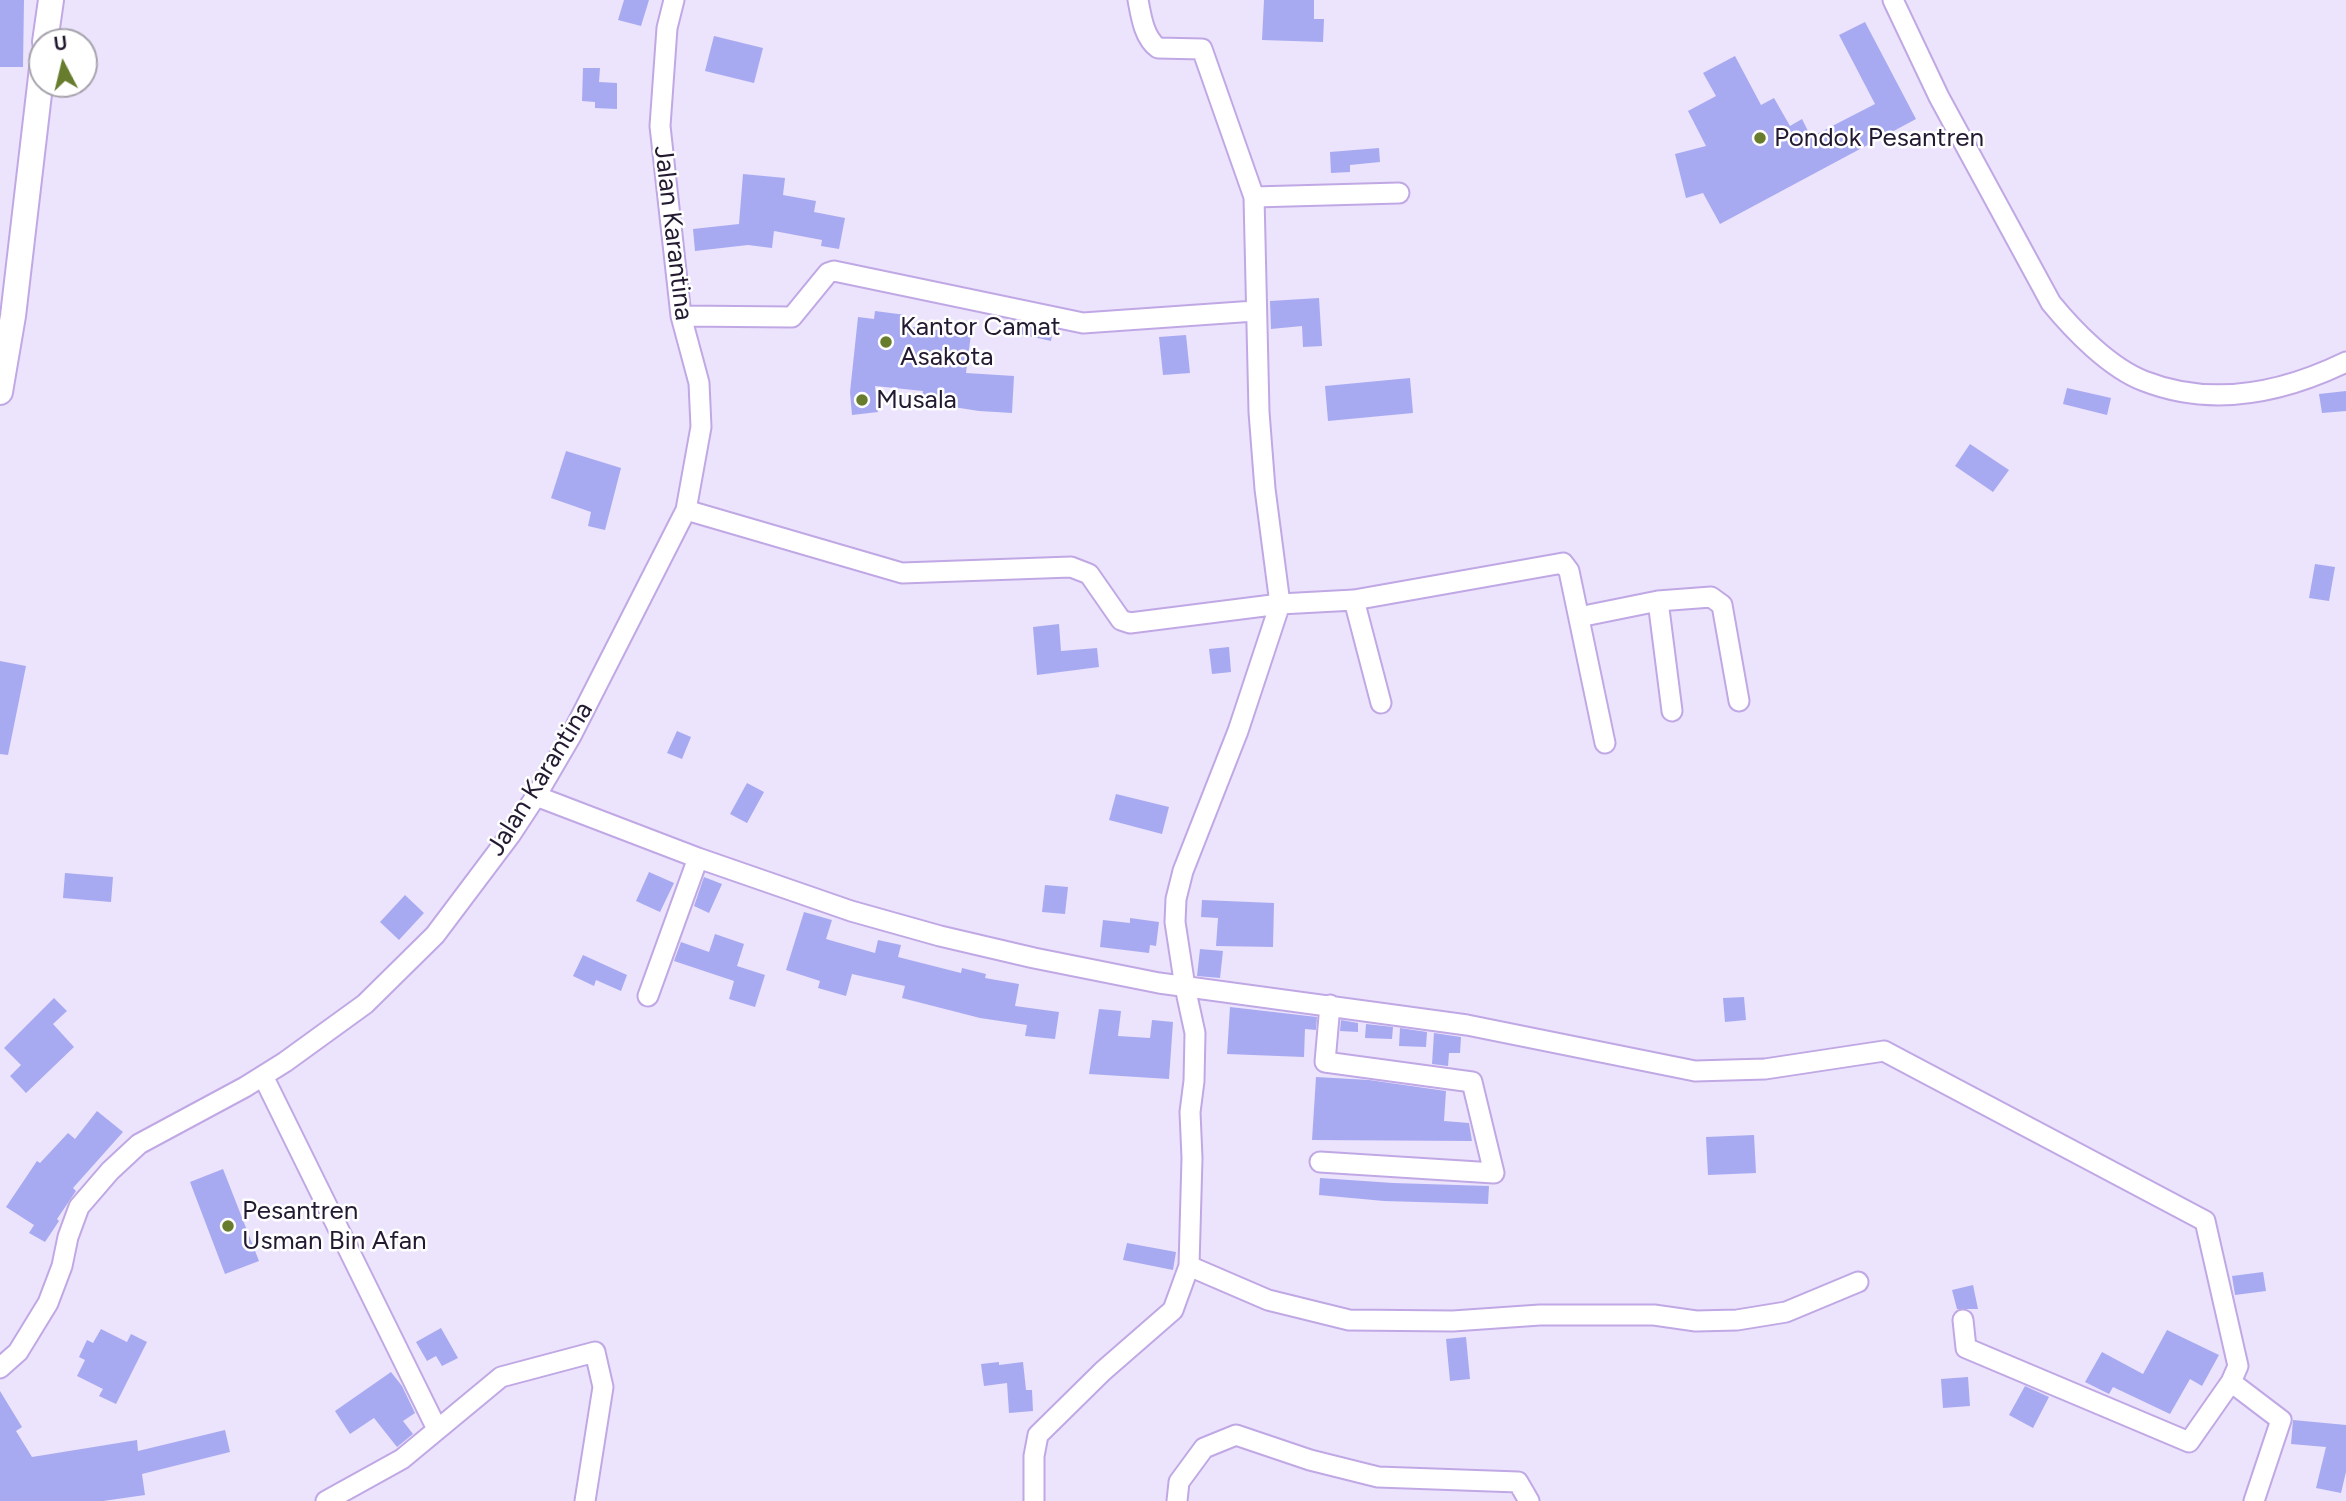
<!DOCTYPE html>
<html>
<head>
<meta charset="utf-8">
<style>
  body { margin:0 }
  #map { position:relative; width:2346px; height:1501px; overflow:hidden; background:#ece3fc; font-family:Figtree,sans-serif }
  canvas { display:block }
  .north { position:absolute; left:28px; top:28px; width:70px; height:70px; box-sizing:border-box; background:#fff; border:2px solid #a7a3ad; border-radius:50%; rotate:353deg; font-size:19px; font-weight:700; line-height:28px; text-align:center; color:#231a31 }
  .north::after { content:''; display:block; margin:auto; width:24px; height:32px; background:#677c2d; clip-path:polygon(50% 0,100% 100%,50% 72%,0 100%) }
</style>
</head>
<body>
<div id="map">
<canvas width="2346" height="1501"></canvas>
<div class="north">U</div>
</div>
<script>
const g = document.querySelector('canvas').getContext('2d');
g.lineJoin = 'round';
function paint(path, color) { g.fillStyle = color; g.fill(path, 'evenodd'); }
function trace(path, color, width, dash) { g.strokeStyle = color; g.lineWidth = width; g.lineCap = dash ? 'butt' : 'round'; g.setLineDash(dash || []); g.stroke(path); }
function write(font, color, halo, rows, align = 'center') {
  g.font = font + ' Figtree,sans-serif'; g.lineWidth = 5; g.setLineDash([]); g.textBaseline = 'middle'; g.strokeStyle = halo; g.fillStyle = color; for (const [text, x, y, turn = 0] of rows) {
    g.save(); g.translate(x, y); g.rotate((+turn || 0) * Math.PI / 180); g.textAlign = isNaN(turn) ? turn : align; if (halo) g.strokeText(text, 0, 0); g.fillText(text, 0, 0); g.restore();
  }
}
paint(new Path2D(`
  M0,0H24L23,67H0Z
  M624,0H649L641,26L618,20Z
  M1264,0H1314V19H1324L1323,42L1262,40Z
  M1865,22L1916,119L1720,224L1703,193L1686,198L1675,154L1706,146L1688,111L1716,96L1703,73L1735,56L1761,105L1774,98L1790,126L1802,119L1811,137L1875,104L1839,35Z
  M714,36L763,48L754,83L705,71Z
  M583,68H600L599,82L617,83V109L595,108V102L582,101Z
  M1379,148L1380,162L1350,165V172L1331,173L1330,152Z
  M743,174L785,178L783,195L816,201L814,212L845,218L839,249L821,246L822,240L774,231L772,248L748,245L695,251L693,229L739,224Z
  M1319,298L1322,346L1303,347L1302,326L1271,329L1270,301Z
  M875,311L906,315L905,326L971,334L966,373L1014,376L1012,413L979,411L921,402L923,391L875,386L878,412L852,415L850,392L858,317L874,319Z
  M1018,322L1053,329L1051,341L1015,333Z
  M1186,335L1190,373L1163,375L1159,337Z
  M1410,378L1413,413L1328,421L1325,386Z
  M2067,388L2111,398L2107,415L2063,404Z
  M2346,391V411L2322,413L2319,394Z
  M1970,444L2009,470L1993,492L1955,466Z
  M566,451L621,468L605,530L588,526L591,512L551,498Z
  M2315,564L2335,567L2329,601L2309,598Z
  M1059,624L1061,651L1097,648L1099,667L1037,675L1033,627Z
  M1229,647L1231,672L1212,674L1209,649Z
  M0,661L26,666L8,755L0,754Z
  M677,731L691,737L682,759L667,753Z
  M747,783L764,792L747,823L730,814Z
  M1116,794L1169,807L1162,834L1109,820Z
  M649,872L674,883L660,912L636,901Z
  M65,873L113,877L111,902L63,898Z
  M704,877L722,884L709,913L694,906Z
  M1045,885L1068,887L1065,914L1042,912Z
  M405,895L424,913L399,940L380,922Z
  M1202,900L1274,903L1273,947L1216,946L1218,918L1201,917Z
  M804,912L832,920L826,939L875,953L878,940L901,945L898,957L961,973L962,968L986,974L985,978L1019,984L1015,1006L1059,1012L1055,1039L1025,1036L1027,1025L980,1018L902,998L905,986L852,974L846,996L818,988L820,981L786,970Z
  M1130,918L1159,922L1156,946L1150,945L1149,953L1100,947L1103,920L1130,923Z
  M715,934L744,944L737,966L765,975L755,1007L729,999L734,981L674,961L681,942L709,952Z
  M1200,949L1223,951L1220,978L1197,976Z
  M583,955L627,975L621,991L596,980L594,986L573,976Z
  M1744,997L1746,1020L1725,1022L1723,998Z
  M54,998L67,1011L53,1024L74,1047L26,1093L10,1076L21,1065L4,1048Z
  M1230,1007L1317,1017L1316,1030L1305,1029L1304,1057L1227,1054Z
  M1099,1009L1121,1011L1118,1036L1150,1038L1152,1020L1173,1022L1169,1079L1089,1074Z
  M1341,1020L1358,1023V1032L1340,1031Z
  M1366,1024L1393,1027L1392,1039L1365,1038Z
  M1400,1028L1427,1032L1426,1047L1399,1046Z
  M1434,1033L1461,1037L1460,1053H1449L1448,1066L1432,1064Z
  M1316,1077L1369,1080L1446,1091L1444,1121L1469,1123L1472,1141L1312,1140Z
  M97,1111L123,1132L73,1188L76,1191L57,1219L59,1221L45,1242L29,1233L34,1225L6,1207L37,1161L40,1163L68,1133L75,1139Z
  M1754,1135L1756,1173L1708,1175L1706,1137Z
  M223,1169L259,1261L225,1274L190,1182Z
  M1320,1178L1393,1183L1489,1186L1488,1204L1384,1201L1319,1195Z
  M1127,1243L1176,1252L1173,1270L1123,1260Z
  M2263,1272L2266,1291L2235,1295L2232,1276Z
  M1973,1285L1978,1309H1957L1952,1290Z
  M441,1328L458,1358L442,1366L436,1356L427,1361L416,1342Z
  M101,1329L127,1342L131,1334L147,1342L116,1404L99,1396L103,1389L77,1376L85,1360L79,1357L87,1340L93,1343Z
  M2167,1330L2219,1355L2202,1386L2190,1379L2170,1414L2113,1387L2109,1394L2085,1382L2102,1352L2143,1374Z
  M1466,1337L1470,1379L1450,1381L1446,1339Z
  M999,1362V1365L1023,1362L1026,1390H1032L1033,1411L1009,1413L1007,1383L984,1386L981,1364Z
  M391,1372L402,1386L415,1413L403,1421L413,1434L397,1447L374,1418L350,1434L335,1411Z
  M1968,1377L1970,1406L1943,1408L1941,1379Z
  M2025,1386L2049,1397L2033,1428L2009,1415Z
  M0,1391L22,1427L16,1431L32,1457L137,1440L138,1451L225,1430L230,1452L142,1474L145,1495L103,1501H0Z
  M2293,1420L2346,1425V1472L2341,1493L2316,1488L2326,1447L2291,1444Z`), '#a8aaf1');
const minor = new Path2D(`
  M1893,0L1939,97L2051,303C2074,331 2110,368 2144,381C2213,408 2282,393 2346,362
  M1254,197L1399,193
  M681,316L792,317L828,273L834,271L1083,323L1255,311
  M686,510L902,573L1071,567L1089,574L1121,620L1130,623L1280,604L1354,600L1563,563L1569,571L1605,743
  M1354,600L1381,703
  M1658,601L1672,711
  M1579,617L1658,601L1711,597L1722,605L1739,701
  M536,796L698,858L851,911L940,936L1034,958L1159,983L1467,1025L1695,1071L1765,1069L1884,1051L2205,1221L2238,1366L2231,1382L2281,1420L2254,1501
  M648,996L698,858
  M263,1076L437,1429
  M1320,1162L1494,1173L1472,1082L1325,1062L1330,1005
  M1189,1266L1268,1300L1349,1320L1453,1321L1540,1315H1654L1696,1321L1737,1320L1786,1312L1858,1282
  M1963,1320L1966,1348L2189,1442L2231,1382
  M0,1368L18,1352L48,1303L62,1266L68,1237L79,1207L110,1171L139,1144L245,1087L285,1062L365,1004L435,935L511,834L536,796L571,736L686,510L701,427L699,383L681,316L660,126L667,28L674,0
  M326,1501L402,1459L501,1377L595,1352L603,1387L585,1501
  M1034,1501V1456L1038,1435L1103,1371L1173,1310L1189,1266L1192,1158L1190,1112L1194,1081L1195,1033L1185,987L1175,922L1176,899L1183,871L1238,731L1280,604L1265,489L1259,412L1254,197L1202,49L1158,48C1144,38 1141,16 1138,0
  M1177,1501L1179,1482L1204,1448L1236,1435L1310,1460L1378,1477L1518,1482L1529,1501`);
const major = new Path2D(`
  M45,42L51,0
  M0,392L13,316L42,68`);
trace(minor, '#c0a8e5', 23);
trace(major, '#c0a8e5', 28);
trace(minor, '#fff', 19);
trace(major, '#fff', 24);
for (const [x, y, r, color] of [
  [1760,138,7,"#677c2d"],
  [886,342,7,"#677c2d"],
  [862,400,7,"#677c2d"],
  [228,1226,7,"#677c2d"]
]) { const dot = new Path2D(); dot.arc(x, y, r, 0, 2 * Math.PI); g.fillStyle = color; g.fill(dot); trace(dot, '#fff', 2.5); }
write('26px', '#231a31', '#fff', [
  ["Pondok Pesantren",1774,138],
  ["Kantor Camat",900,327],
  ["Asakota",900,357],
  ["Musala",876,400],
  ["Pesantren",242,1211],
  ["Usman Bin Afan",242,1241]
], 'left');
write('26px', '#231a31', '#fff', [
  ["Jalan Karantina",673,233,83],
  ["Jalan Karantina",540,779,-58]
]);
</script>
</body>
</html>
